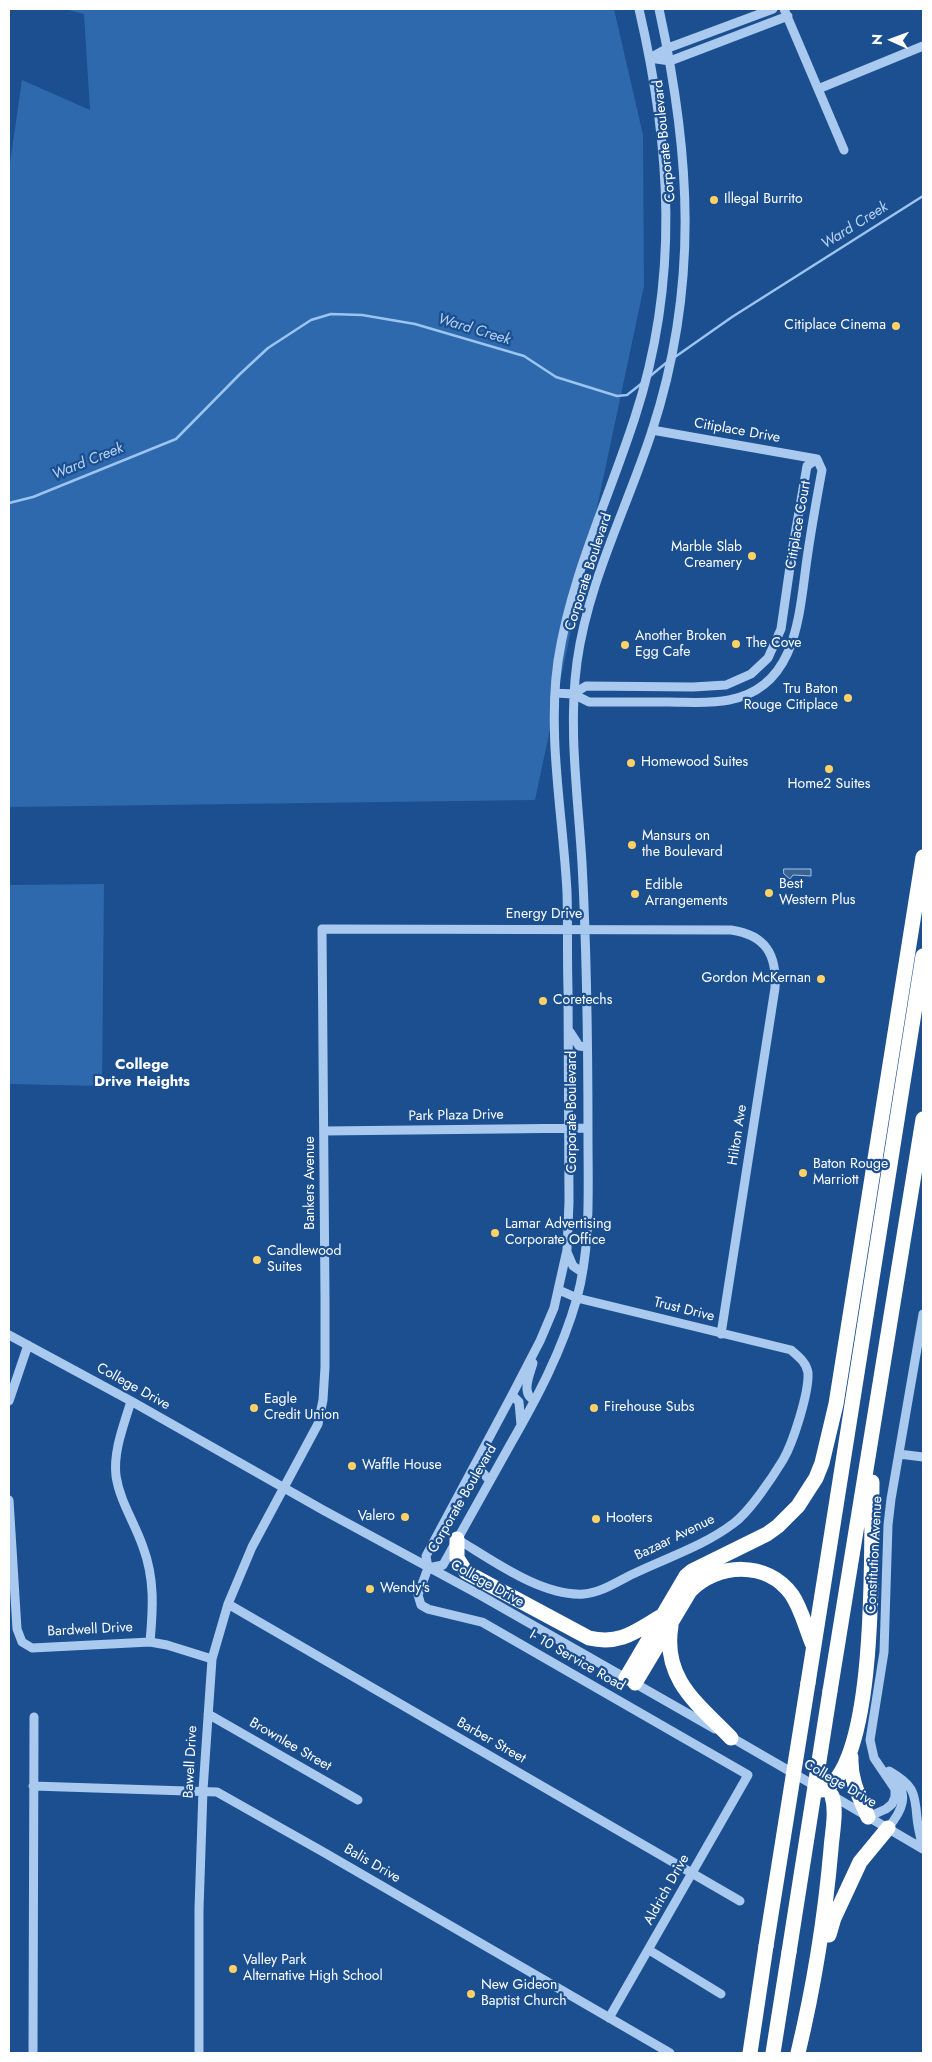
<!DOCTYPE html>
<html>
<head>
<meta charset="utf-8">
<style>
  body { margin:0 }
  #map { position:relative; width:932px; height:2062px; overflow:hidden; background:#1b4f8f; font-family:Jost,sans-serif }
  canvas { display:block }
  .frame { position:absolute; inset:0; border:10px solid #fff; pointer-events:none }
  .north { position:absolute; left:867px; top:15px; width:50px; height:50px; -webkit-text-stroke:4px #1b4f8f; paint-order:stroke; rotate:272deg; font-size:14px; font-weight:700; line-height:20px; text-align:center; color:#fff }
  .north::after { content:''; display:block; margin:auto; width:18px; height:22px; background:#fff; clip-path:polygon(50% 0,100% 100%,50% 72%,0 100%) }
</style>
</head>
<body>
<div id="map">
<canvas width="932" height="2062"></canvas>
<div class="frame"></div>
<div class="north">N</div>
</div>
<script>
const g = document.querySelector('canvas').getContext('2d');
g.lineJoin = 'round';
function paint(path, color) { g.fillStyle = color; g.fill(path, 'evenodd'); }
function trace(path, color, width, dash) { g.strokeStyle = color; g.lineWidth = width; g.lineCap = dash ? 'butt' : 'round'; g.setLineDash(dash || []); g.stroke(path); }
function write(font, color, halo, rows, align = 'center') {
  g.font = font + ' Jost,sans-serif'; g.lineWidth = 4.5; g.setLineDash([]); g.textBaseline = 'middle'; g.strokeStyle = halo; g.fillStyle = color; for (const [text, x, y, turn = 0] of rows) {
    g.save(); g.translate(x, y); g.rotate((+turn || 0) * Math.PI / 180); g.textAlign = isNaN(turn) ? turn : align; if (halo) g.strokeText(text, 0, 0); g.fillText(text, 0, 0); g.restore();
  }
}
paint(new Path2D(`
  M64,9H614L643,135L644,286L535,800L9,807V170L22,80L90,110L84,14Z
  M104,884L102,1086L9,1084V885Z`), '#2e69ad');
const water = new Path2D(`
  M784,869H811V876L793,875L790,879L784,874Z`);
paint(water, '#3c6290');
trace(water, '#9cc4f0', 1);
trace(new Path2D(`
  M675,357L732,317L923,196
  M649,377L666,363
  M9,503L33,497L176,439L240,374L268,348L311,320L331,314L362,315L415,324L524,356L556,377L617,396L627,395L641,384`), '#9cc4f0', 2.5);
trace(new Path2D(`
  M773,9L668,48L650,58L670,61L788,16
  M784,9L844,150
  M818,89L923,46
  M652,430L817,459
  M555,693L573,694L589,702C615,702 642,702 668,702C688,702 710,704 729,700C800,687 799,609 808,552C812,525 817,497 822,470L817,459
  M573,694L586,686L693,687L726,685L751,674L768,658L781,629L793,546L807,466L817,459
  M570,1032L579,1046L587,1047
  M325,1131L588,1128
  M567,1252L573,1266L582,1272
  M9,1335L131,1401L323,1510L480,1595L715,1729
  M533,1363C530,1374 520,1395 535,1400
  M512,1395L519,1402L521,1425
  M9,1401L28,1345
  M131,1401C124,1425 113,1451 116,1476C120,1502 135,1523 143,1547C155,1579 153,1609 150,1642
  M899,1454L923,1457
  M476,1465L490,1481
  M9,1500L17,1629L22,1642L32,1648L150,1642L167,1645L212,1659
  M457,1539C492,1560 542,1597 584,1594C601,1593 618,1581 633,1574C666,1558 704,1546 734,1523C750,1511 772,1478 783,1460C793,1443 809,1393 808,1373C807,1363 798,1356 791,1350L577,1298L559,1290
  M428,1568L443,1565C465,1525 488,1485 510,1445C537,1398 562,1351 577,1298C591,1246 588,1191 588,1138C588,1046 587,954 582,863C578,796 568,728 577,662C588,582 627,508 652,431C699,287 691,155 659,9
  M428,1568L426,1556L512,1395L540,1341L554,1308L567,1250L569,1202C569,1131 568,1060 568,989C567,957 568,924 567,892C563,815 547,737 558,661C571,576 609,498 635,417C680,280 671,147 639,9
  M428,1568L418,1595L421,1605L428,1609L482,1622L748,1775L609,2018
  M228,1604L740,1901
  M208,1714L358,1800
  M729,1736L817,1787
  M889,1771C913,1785 915,1791 917,1818C918,1828 921,1839 923,1849
  M33,1786L217,1792L325,1853L670,2053
  M831,1795L923,1849
  M868,1817L886,1809L892,1804L895,1797V1789L874,1758L870,1740L884,1652L888,1525L891,1499L923,1314
  M888,1828C902,1811 910,1795 893,1776
  M649,1950L721,1994
  M33,2053L34,1717
  M199,2053V1909L203,1790L212,1659L228,1604L252,1547L318,1424L323,1400L325,1367V1298L322,929L731,930C766,935 777,955 775,988L721,1334`), '#a9c9ee', 9);
trace(new Path2D(`
  M457,1539V1558L466,1572L589,1638C620,1645 635,1632 660,1617
  M671,1626C662,1679 698,1704 731,1738
  M626,1678L686,1576L692,1571L767,1534L778,1526L798,1506L816,1478L822,1463L836,1404L923,857
  M635,1683L690,1591C717,1563 767,1560 792,1595C802,1610 806,1629 813,1645
  M808,1683L923,956
  M830,1691L923,1119
  M851,1757C850,1780 859,1796 868,1817
  M822,1790C879,1769 871,1537 872,1482
  M829,1935L834,1918L860,1862L888,1828
  M750,2053L766,1946
  M773,2053L789,1952
  M798,2053C814,1986 825,1918 831,1849C832,1833 837,1812 832,1796`), '#fff', 15);
trace(new Path2D(`
  M766,1946L808,1683
  M789,1952L830,1691`), '#fff', 15);
for (const [x, y, r, color] of [
  [714,200,5,"#ffd166"],
  [896,326,5,"#ffd166"],
  [752,556,5,"#ffd166"],
  [736,644,5,"#ffd166"],
  [625,645,5,"#ffd166"],
  [848,698,5,"#ffd166"],
  [631,763,5,"#ffd166"],
  [829,769,5,"#ffd166"],
  [632,845,5,"#ffd166"],
  [769,893,5,"#ffd166"],
  [635,894,5,"#ffd166"],
  [821,979,5,"#ffd166"],
  [543,1001,5,"#ffd166"],
  [803,1173,5,"#ffd166"],
  [495,1233,5,"#ffd166"],
  [257,1260,5,"#ffd166"],
  [254,1408,5,"#ffd166"],
  [594,1408,5,"#ffd166"],
  [352,1466,5,"#ffd166"],
  [405,1517,5,"#ffd166"],
  [596,1519,5,"#ffd166"],
  [370,1589,5,"#ffd166"],
  [233,1969,5,"#ffd166"],
  [471,1994,5,"#ffd166"]
]) { const dot = new Path2D(); dot.arc(x, y, r, 0, 2 * Math.PI); g.fillStyle = color; g.fill(dot); trace(dot, '#1b4f8f', 2); }
write('14px', '#fff', '#1b4f8f', [
  ["Corporate Boulevard",665,141,-96],
  ["Citiplace Drive",737,431,10],
  ["Citiplace Court",799,525,-80],
  ["Corporate Boulevard",589,572,-72],
  ["Energy Drive",544,915],
  ["Corporate Boulevard",573,1112,-90],
  ["Park Plaza Drive",456,1116,-1],
  ["Hilton Ave",738,1135,-81],
  ["Bankers Avenue",311,1183,-90],
  ["Trust Drive",684,1310,14],
  ["College Drive",133,1387,29],
  ["Corporate Boulevard",463,1499,-60],
  ["Bazaar Avenue",675,1538,-26],
  ["Constitution Avenue",875,1555,-87],
  ["College Drive",487,1584,29],
  ["Bardwell Drive",90,1630,-3],
  ["I- 10 Service Road",577,1661,30],
  ["Barber Street",491,1741,30],
  ["Brownlee Street",290,1745,30],
  ["Bawell Drive",191,1762,-87],
  ["College Drive",840,1784,30],
  ["Balis Drive",372,1864,30],
  ["Aldrich Drive",667,1890,-61]
]);
write('14px', '#fff', '#1b4f8f', [
  ["Illegal Burrito",724,200],
  ["Citiplace Cinema",886,326,"right"],
  ["Marble Slab",742,548,"right"],
  ["Creamery",742,564,"right"],
  ["Another Broken",635,637],
  ["Egg Cafe",635,653],
  ["The Cove",746,644],
  ["Tru Baton",838,690,"right"],
  ["Rouge Citiplace",838,706,"right"],
  ["Homewood Suites",641,763],
  ["Home2 Suites",829,785,"center"],
  ["Mansurs on",642,837],
  ["the Boulevard",642,853],
  ["Best",779,885],
  ["Western Plus",779,901],
  ["Edible",645,886],
  ["Arrangements",645,902],
  ["Gordon McKernan",811,979,"right"],
  ["Coretechs",553,1001],
  ["Baton Rouge",813,1165],
  ["Marriott",813,1181],
  ["Lamar Advertising",505,1225],
  ["Corporate Office",505,1241],
  ["Candlewood",267,1252],
  ["Suites",267,1268],
  ["Eagle",264,1400],
  ["Credit Union",264,1416],
  ["Firehouse Subs",604,1408],
  ["Waffle House",362,1466],
  ["Valero",395,1517,"right"],
  ["Hooters",606,1519],
  ["Wendy's",380,1589],
  ["Valley Park",243,1961],
  ["Alternative High School",243,1977],
  ["New Gideon",481,1986],
  ["Baptist Church",481,2002]
], 'left');
write('italic 15px', '#b5d3f5', '#1b4f8f', [
  ["Ward Creek",855,226,-32],
  ["Ward Creek",474,330,17],
  ["Ward Creek",88,462,-22]
]);
write('bold 15px', '#fff', '#1b4f8f', [
  ["College",142,1065],
  ["Drive Heights",142,1082]
]);
</script>
</body>
</html>
